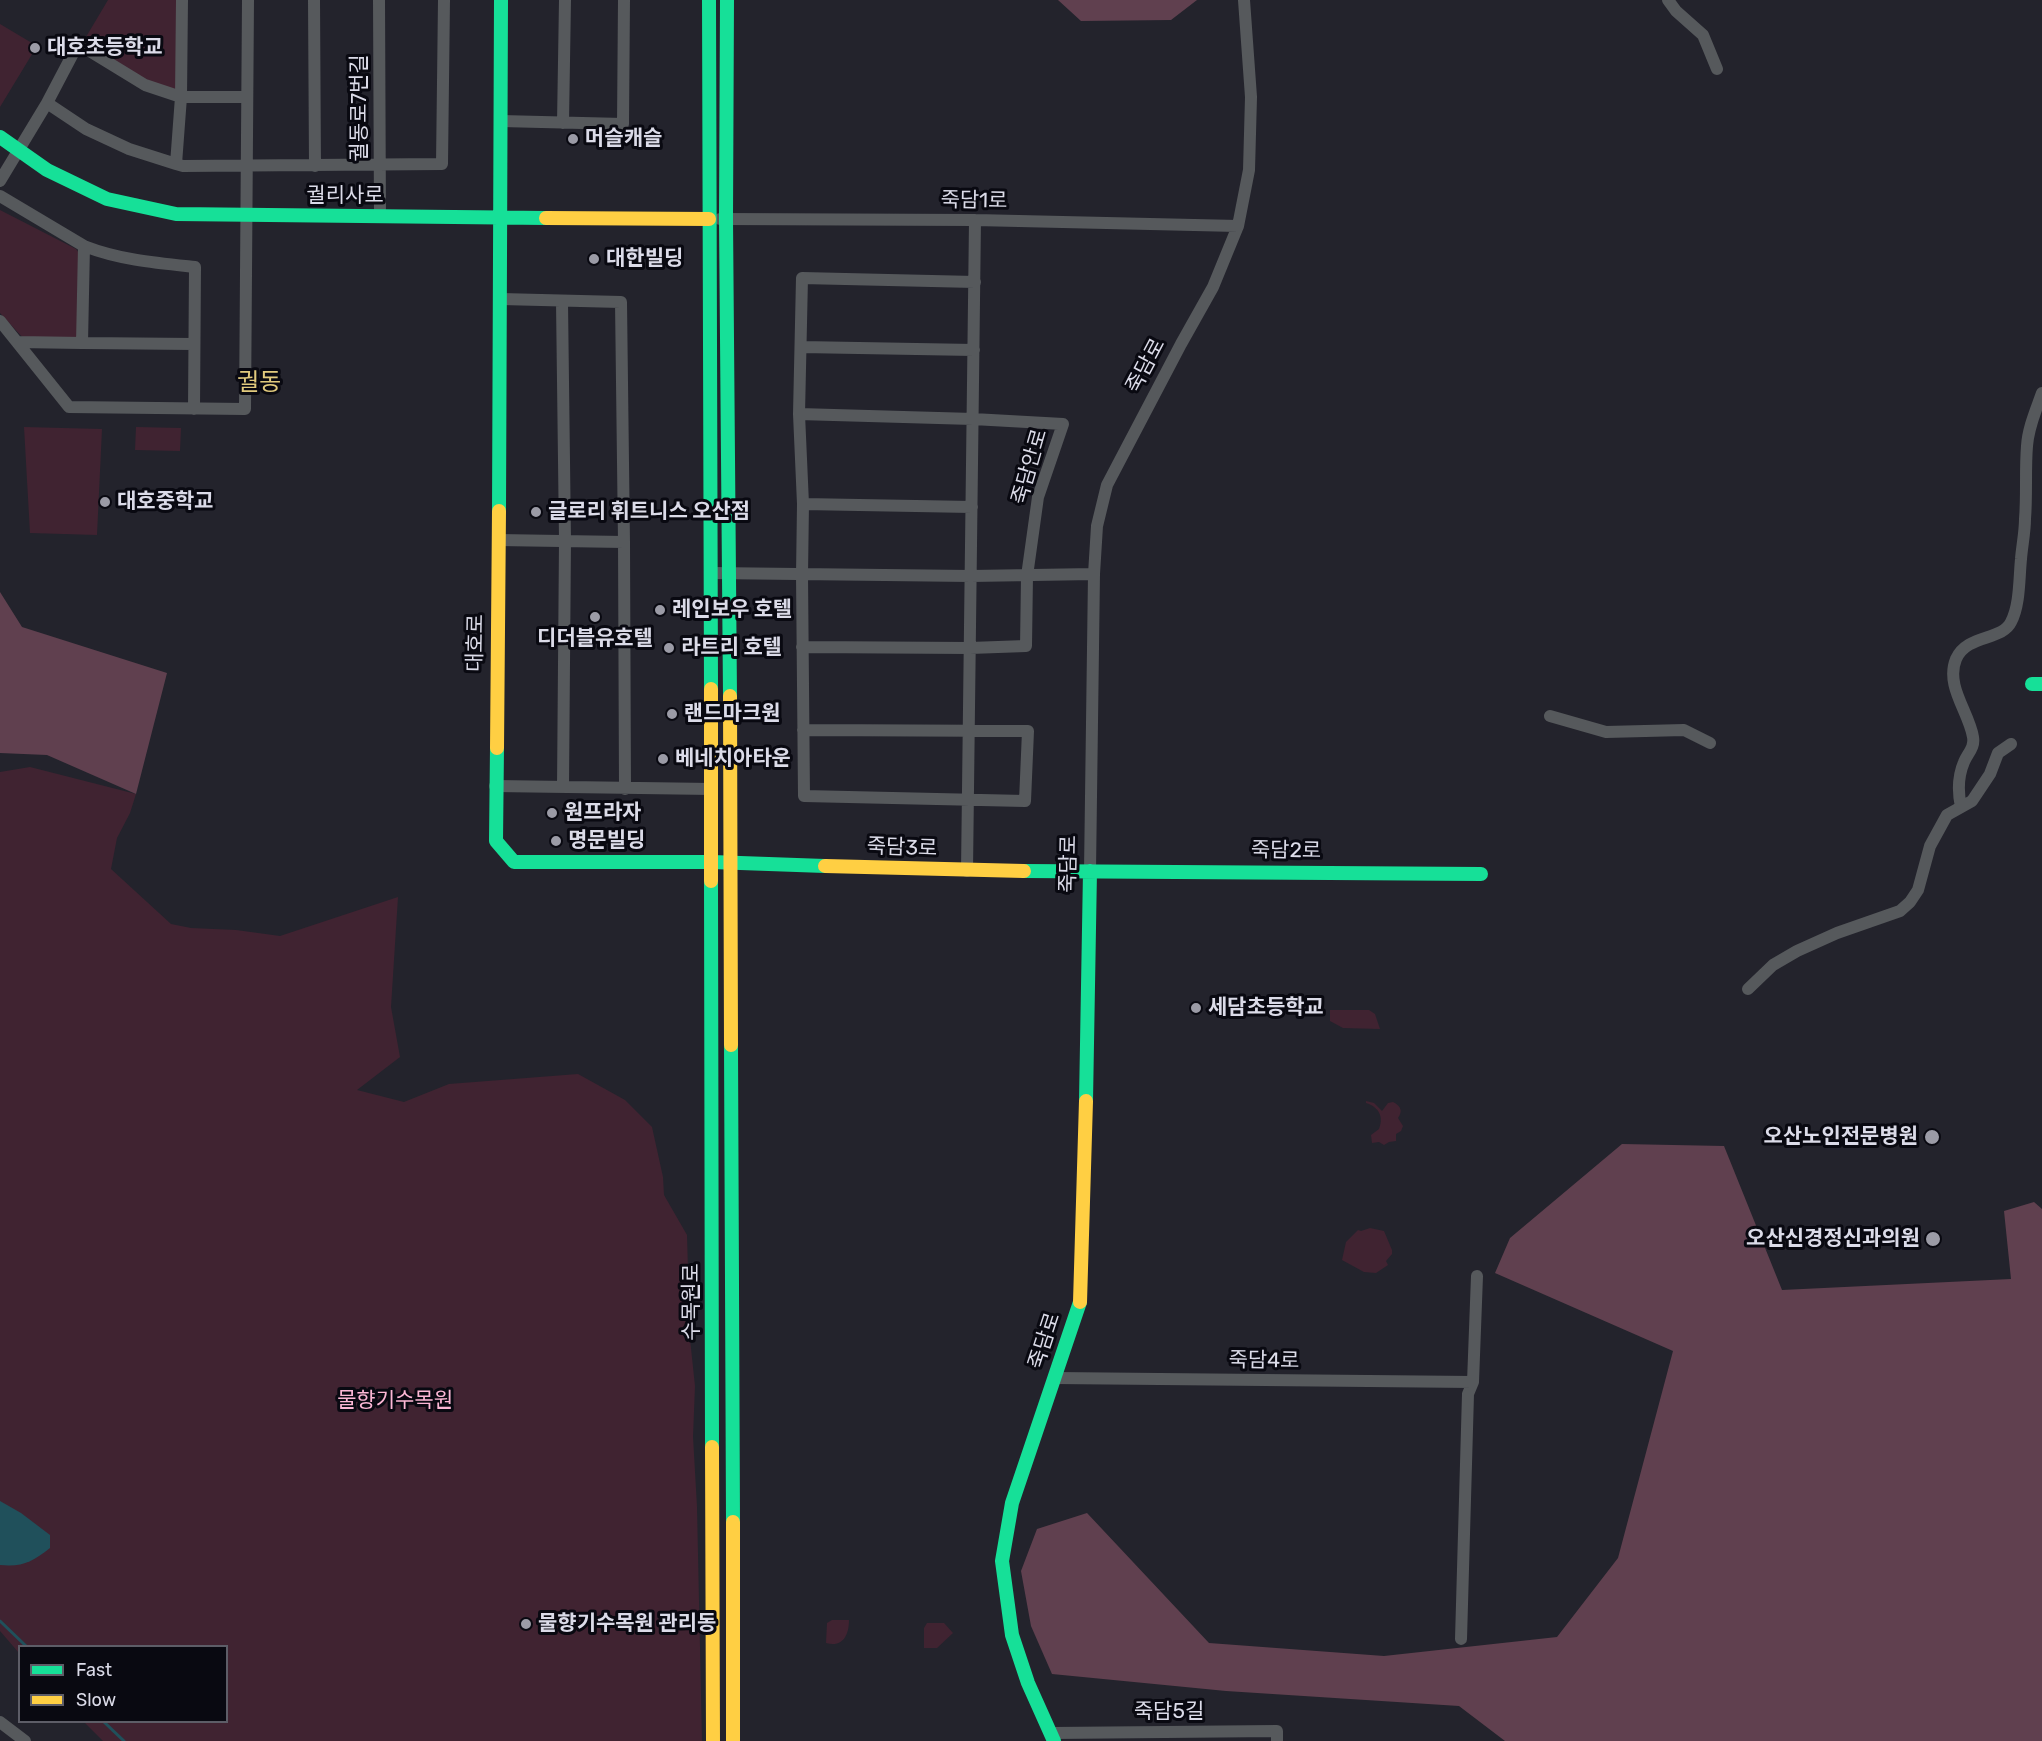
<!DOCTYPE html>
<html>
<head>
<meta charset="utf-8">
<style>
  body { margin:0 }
  #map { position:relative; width:2042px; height:1741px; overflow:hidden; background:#23232c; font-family:Rubik,sans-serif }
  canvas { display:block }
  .legend { position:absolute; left:18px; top:1645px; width:210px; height:78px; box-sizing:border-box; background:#090911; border:2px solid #5d5d67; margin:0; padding:8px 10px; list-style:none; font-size:18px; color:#dbdbe8 }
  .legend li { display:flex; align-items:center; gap:12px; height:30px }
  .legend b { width:30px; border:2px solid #5d5d67 }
</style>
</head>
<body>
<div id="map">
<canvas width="2042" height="1741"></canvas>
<ul class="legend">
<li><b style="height:8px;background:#16e098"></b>Fast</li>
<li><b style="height:8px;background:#ffcf43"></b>Slow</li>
</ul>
</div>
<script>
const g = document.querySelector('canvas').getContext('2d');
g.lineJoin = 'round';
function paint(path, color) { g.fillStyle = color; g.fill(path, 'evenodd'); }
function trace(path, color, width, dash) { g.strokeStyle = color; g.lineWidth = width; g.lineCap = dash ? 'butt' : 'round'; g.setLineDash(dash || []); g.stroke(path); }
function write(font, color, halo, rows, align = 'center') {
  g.font = font + ' Rubik,"Noto Sans KR",sans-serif'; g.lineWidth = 6; g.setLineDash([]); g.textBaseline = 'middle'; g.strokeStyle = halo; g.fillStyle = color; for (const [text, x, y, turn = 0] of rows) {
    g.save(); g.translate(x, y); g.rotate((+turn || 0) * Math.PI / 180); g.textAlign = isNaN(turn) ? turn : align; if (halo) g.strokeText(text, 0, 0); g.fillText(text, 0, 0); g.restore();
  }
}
paint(new Path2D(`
  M108,0H178L177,90L145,82L83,42Z
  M0,24L37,46L0,107Z
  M0,210L76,249L79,253L77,337L24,339L0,313Z
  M24,427L102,429L97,535L30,533Z
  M136,427L181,428L180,451L135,450Z
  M30,767L136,794L130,813L117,838L111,869L171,924L191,928L236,930L280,936L398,897L391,1007L400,1057L357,1090L404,1102L449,1084L578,1074L625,1100L652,1127L663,1177L664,1195L687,1235L690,1339L695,1386L693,1437L697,1507L702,1741H103L84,1722H226V1646H20L19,1653L0,1631V772Z
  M1330,1010H1369L1375,1014L1380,1029L1343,1028L1330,1021Z
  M1366,1101L1374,1103L1382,1111L1388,1103L1393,1102C1401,1106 1403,1111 1398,1118L1403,1126L1401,1131L1396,1134V1141L1389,1142L1384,1145L1379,1142L1372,1143L1371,1135L1379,1129C1384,1117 1379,1107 1366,1103Z
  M1370,1228L1384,1231L1392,1250V1254L1386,1261L1388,1265L1376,1273L1364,1272L1342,1260L1346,1242L1358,1230L1361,1231Z
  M832,1620H849C849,1635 843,1648 826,1643L827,1623Z
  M927,1623H944L953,1633L937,1648H924V1628Z`), '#402331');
paint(new Path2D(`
  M1058,0H1197L1171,20L1081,21Z
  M0,592L22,627L167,673L136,794L47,755L0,753Z
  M1622,1144L1724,1146L1782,1290L2011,1279L2004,1211L2034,1202L2042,1209V1741H1505L1459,1706L1226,1691L1052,1674L1031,1626L1021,1571L1037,1529L1087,1513L1209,1643L1384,1656L1557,1637L1618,1558L1673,1351L1495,1273L1510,1238Z`), '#60404f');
paint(new Path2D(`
  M0,1501L21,1513L50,1535V1548C32,1562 23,1567 0,1565Z`), '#20505b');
trace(new Path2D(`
  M0,1621L26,1646
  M104,1722L124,1741`), '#20505b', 3);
trace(new Path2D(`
  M314,0L315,166
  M379,0L380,217
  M1668,0L1676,11L1703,35L1717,69
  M47,103L78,44L145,85L181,97H246
  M501,121L623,124L624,0
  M563,123L565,0
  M176,164L183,166L442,164L444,0
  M0,181L47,103L86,129L129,149L176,164L181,97L182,0
  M0,196L84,246
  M720,219L975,220L1238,226
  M562,302L565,540L563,787
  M0,321L69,407L245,409L248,0
  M18,342L82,343L84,246C120,260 156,263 195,267L194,409
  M82,343L194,344
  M801,347L974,350
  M799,414L973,419L1063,424L1038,497L1027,576L1026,646L970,648L802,647
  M803,504L972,507
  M498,540L624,542L621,302L501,299
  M624,542L625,789
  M711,573L971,576L1094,574
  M1550,716L1606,732L1684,730L1710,743
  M803,730L1028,731L1025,801L804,796L802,575L803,504L799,414L802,278L975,282
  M495,786L712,789
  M1961,807C1958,793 1958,776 1964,762C1967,754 1975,748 1973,737C1969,712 1945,686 1956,659C1967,634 2002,641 2011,622C2020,605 2019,579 2021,559C2022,546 2025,532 2025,519C2027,494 2025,470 2027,446C2028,428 2036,410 2042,393
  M967,871L975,220
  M1090,871L1094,574L1097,526L1107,485L1181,344L1213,287L1238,226L1249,170L1251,97L1244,0
  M1748,989L1773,965L1797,951L1837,933L1900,911L1910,902L1918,890L1930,846L1947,815L1972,801L1990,774L1998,753L2011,744
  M1055,1378L1473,1382
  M1461,1639L1468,1394L1473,1382L1477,1276
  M0,1722L25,1741
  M1052,1733L1277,1731V1741`), '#56595c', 12);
trace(new Path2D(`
  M709,0L711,689
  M727,0L726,219L730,696
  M0,137L47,170L107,199L176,214L546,218
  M499,511L501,0
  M2032,684H2042
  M497,748L496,841L514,862H712L825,866
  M1024,871L1481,874
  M711,881L712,1447
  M731,1045L733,1522
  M1086,1101L1090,871
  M1054,1741L1028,1683L1012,1635L1002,1561L1012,1503L1080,1302`), '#16e098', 14);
trace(new Path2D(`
  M546,218L709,219
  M711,689V881
  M730,696L731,1045
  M497,748L499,511
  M825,866L1024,871
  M1080,1302L1086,1101
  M712,1447L713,1741
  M733,1522V1741`), '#ffcf43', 14);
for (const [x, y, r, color] of [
  [35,48,6,"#9b9ba6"],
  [573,139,6,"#9b9ba6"],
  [594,259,6,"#9b9ba6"],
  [105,502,6,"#9b9ba6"],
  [536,512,6,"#9b9ba6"],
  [660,610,6,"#9b9ba6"],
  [595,617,6,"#9b9ba6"],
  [669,648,6,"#9b9ba6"],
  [672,714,6,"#9b9ba6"],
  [663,759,6,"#9b9ba6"],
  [552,813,6,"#9b9ba6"],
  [556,841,6,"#9b9ba6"],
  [1196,1008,6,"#9b9ba6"],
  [1932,1137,8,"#9b9ba6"],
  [1933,1239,8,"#9b9ba6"],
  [526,1624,6,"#9b9ba6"]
]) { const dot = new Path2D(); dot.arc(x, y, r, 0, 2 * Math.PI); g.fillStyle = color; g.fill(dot); trace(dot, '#090911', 2); }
write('bold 21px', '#dbdbe8', '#090911', [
  ["대호초등학교",47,48],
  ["머슬캐슬",585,139],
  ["대한빌딩",606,259],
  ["대호중학교",117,502],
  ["글로리 휘트니스 오산점",548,512],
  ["레인보우 호텔",672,610],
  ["디더블유호텔",595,639,"center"],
  ["라트리 호텔",681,648],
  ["랜드마크원",684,714],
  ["베네치아타운",675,759],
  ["원프라자",564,813],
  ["명문빌딩",568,841],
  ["세담초등학교",1208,1008],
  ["오산노인전문병원",1918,1137,"right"],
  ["오산신경정신과의원",1920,1239,"right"],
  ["물향기수목원 관리동",538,1624]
], 'left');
write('21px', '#dbdbe8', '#090911', [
  ["궐동로7번길",360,108,-90],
  ["궐리사로",345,196],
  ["죽담1로",974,201,1],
  ["죽담로",1146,366,-62],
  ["죽담안로",1030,467,-74],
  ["대호로",476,643,-89],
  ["죽담3로",902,848,2],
  ["죽담2로",1286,851,1],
  ["죽담로",1069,864,-89],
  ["수목원로",692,1302,-90],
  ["죽담로",1045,1341,-72],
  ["죽담4로",1264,1361,1],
  ["죽담5길",1169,1712]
]);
write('21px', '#fcb7d5', '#090911', [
  ["물향기수목원",395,1401]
]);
write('24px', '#e1ca7d', '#090911', [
  ["궐동",259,383]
]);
</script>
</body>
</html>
